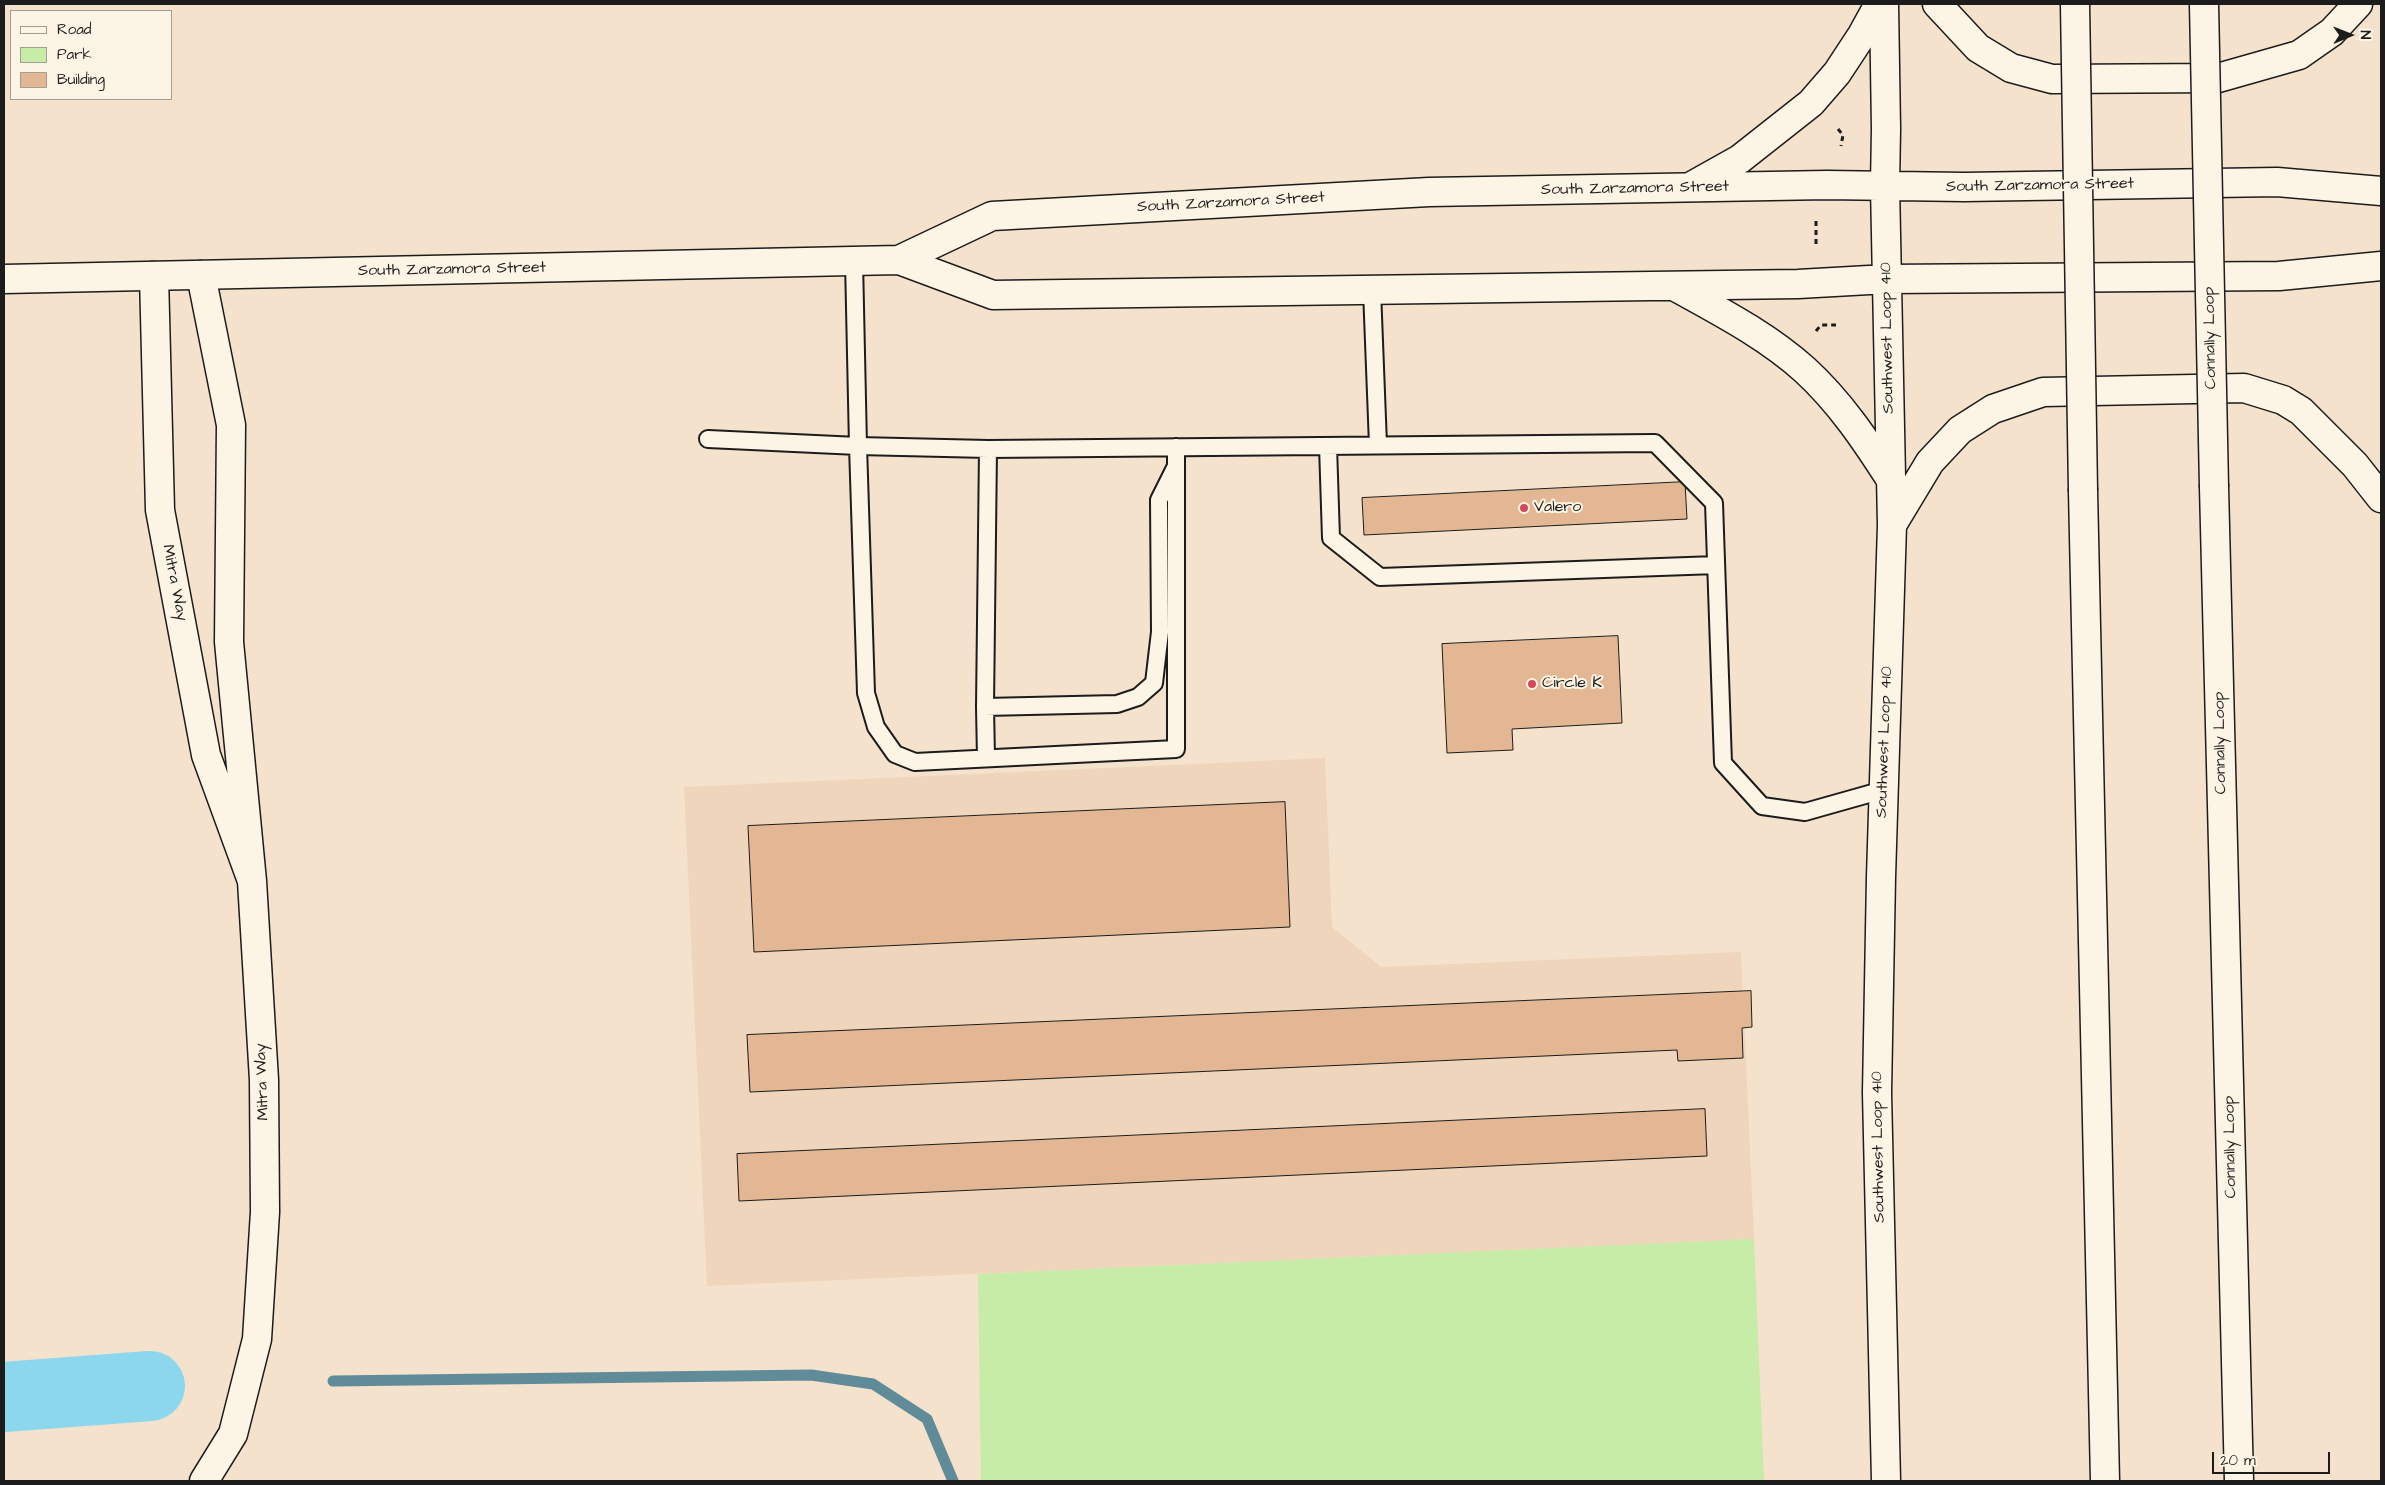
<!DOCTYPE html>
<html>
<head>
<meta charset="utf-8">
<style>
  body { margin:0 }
  #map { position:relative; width:2385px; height:1485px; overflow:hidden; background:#f4e2cc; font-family:"Architects Daughter",sans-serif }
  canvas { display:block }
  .frame { position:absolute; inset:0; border:5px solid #1c1c1c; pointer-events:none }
  .legend { position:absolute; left:10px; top:10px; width:162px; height:90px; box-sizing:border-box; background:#fcf5e5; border:1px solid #a29e95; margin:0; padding:6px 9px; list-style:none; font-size:15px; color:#1c1c1c }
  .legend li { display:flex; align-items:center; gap:10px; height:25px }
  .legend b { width:25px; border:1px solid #a29e95 }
  .north { position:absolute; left:2325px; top:10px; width:50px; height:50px; -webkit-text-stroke:4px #fcf5e5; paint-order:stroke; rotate:89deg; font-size:14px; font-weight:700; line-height:20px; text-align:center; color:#1c1c1c }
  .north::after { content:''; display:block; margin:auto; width:18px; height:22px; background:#1c1c1c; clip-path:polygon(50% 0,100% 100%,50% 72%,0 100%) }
  .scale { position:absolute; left:2212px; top:1452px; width:118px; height:22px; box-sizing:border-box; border:2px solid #1c1c1c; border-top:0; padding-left:6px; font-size:15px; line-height:18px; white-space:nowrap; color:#1c1c1c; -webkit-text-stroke:4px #fcf5e5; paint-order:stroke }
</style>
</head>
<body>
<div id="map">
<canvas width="2385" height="1485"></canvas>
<div class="frame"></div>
<ul class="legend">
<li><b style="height:6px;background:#fcf5e5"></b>Road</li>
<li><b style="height:14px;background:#c6eca7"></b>Park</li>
<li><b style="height:14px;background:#e3b793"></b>Building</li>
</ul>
<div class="north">N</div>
<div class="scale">20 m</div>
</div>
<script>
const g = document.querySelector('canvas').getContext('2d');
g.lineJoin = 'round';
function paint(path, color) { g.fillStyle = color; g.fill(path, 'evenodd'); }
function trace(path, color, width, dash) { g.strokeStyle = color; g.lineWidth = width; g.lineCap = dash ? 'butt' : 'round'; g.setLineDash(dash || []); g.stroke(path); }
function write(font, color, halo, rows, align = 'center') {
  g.font = font + ' "Architects Daughter",sans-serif'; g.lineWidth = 4; g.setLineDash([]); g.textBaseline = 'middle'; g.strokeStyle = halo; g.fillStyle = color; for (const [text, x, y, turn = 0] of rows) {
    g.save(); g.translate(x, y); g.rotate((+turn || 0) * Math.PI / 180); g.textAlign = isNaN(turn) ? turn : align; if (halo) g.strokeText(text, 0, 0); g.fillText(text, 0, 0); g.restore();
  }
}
paint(new Path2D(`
  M1325,758L1332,927L1381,967L1741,952L1754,1239L707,1286L684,787Z`), '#efd5bb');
paint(new Path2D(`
  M1754,1239L1764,1481H981L978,1274Z`), '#c6eca7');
trace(new Path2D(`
  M333,1381L811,1375L873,1384L927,1419L953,1481`), '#608c9a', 11);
trace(new Path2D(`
  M4,1397L150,1386`), '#8dd7ee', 70);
const building = new Path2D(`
  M1685,482L1687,519L1364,535L1362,498Z
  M1618,636L1622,723L1512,729L1513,750L1447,753L1442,644Z
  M1285,802L1290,927L754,952L748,826Z
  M1751,991L1752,1027L1742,1028L1743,1058L1678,1061L1677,1050L750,1092L747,1035Z
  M1705,1109L1707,1156L739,1201L737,1154Z`);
paint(building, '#e3b793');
trace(building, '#1c1c1c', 1);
const lane = new Path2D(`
  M854,261L858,446L988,449L1655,443L1714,503L1723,763L1762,806L1805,812L1883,790
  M1372,290L1378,445
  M708,439L858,446L866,693L876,727L895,754L915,762L1176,749V447
  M1328,446L1331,538L1380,577L1716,565
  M985,707L1117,704L1138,697L1154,683L1160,632L1159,500L1175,468
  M986,758L985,707L988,449`);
const street = new Path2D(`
  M154,276L160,510L206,755L252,881L229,642L231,425L201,275
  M204,1481L233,1434L257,1339L265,1212L264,1080L252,881`);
const secondary = new Path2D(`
  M1884,4L1886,129L1885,186L1892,525L1881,877L1877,1093L1886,1481
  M1937,4L1978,48L2011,68L2052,79L2218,78L2299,55L2332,32L2358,4
  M1690,187L1740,159L1811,103L1837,73L1862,35L1879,4
  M899,260L992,216L1429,192L1827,185L1964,187L2277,182L2381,191
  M4,279L899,260L993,295L1798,284L1887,279L2279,276L2381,266
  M1674,286C1719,311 1766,335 1805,370C1840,402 1866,441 1891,480
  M1892,525L1930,462L1960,430L1993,409L2043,392L2244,388L2283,400L2301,411L2355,465L2381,498`);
const highway = new Path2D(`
  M2214,487L2239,1481
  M2083,491L2105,1481`);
trace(lane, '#1c1c1c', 20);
trace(street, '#1c1c1c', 31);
trace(secondary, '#1c1c1c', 31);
trace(highway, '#1c1c1c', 31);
trace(new Path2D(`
  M1838,129L1843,135L1841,146
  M1816,244V218
  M1816,331L1821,325H1836`), '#1c1c1c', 3, [5, 4]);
trace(lane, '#fcf5e5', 16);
trace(street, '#fcf5e5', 28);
trace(secondary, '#fcf5e5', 28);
trace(highway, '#fcf5e5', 28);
const highwayBridge = new Path2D(`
  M2075,4L2083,491
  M2204,4L2214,487`);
trace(highwayBridge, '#1c1c1c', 31, []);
trace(highwayBridge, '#fcf5e5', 28);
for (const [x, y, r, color] of [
  [1524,508,5,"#d1495b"],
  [1532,684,5,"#d1495b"]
]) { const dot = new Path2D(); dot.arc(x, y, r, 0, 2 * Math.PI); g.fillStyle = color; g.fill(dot); trace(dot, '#fcf5e5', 2); }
write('16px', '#1c1c1c', '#fcf5e5', [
  ["South Zarzamora Street",2040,186,-1],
  ["South Zarzamora Street",1635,189,-1],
  ["South Zarzamora Street",1231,203,-3],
  ["South Zarzamora Street",452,270,-1],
  ["Southwest Loop 410",1888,338,-91],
  ["Connally Loop",2211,338,-91],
  ["Mitra Way",174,583,79],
  ["Southwest Loop 410",1885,742,-88],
  ["Connally Loop",2221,743,-91],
  ["Mitra Way",263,1082,-92],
  ["Southwest Loop 410",1879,1147,-91],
  ["Connally Loop",2231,1147,-91]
]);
write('16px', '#1c1c1c', '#fcf5e5', [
  ["Valero",1534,508],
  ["Circle K",1542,684]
], 'left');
</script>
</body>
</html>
